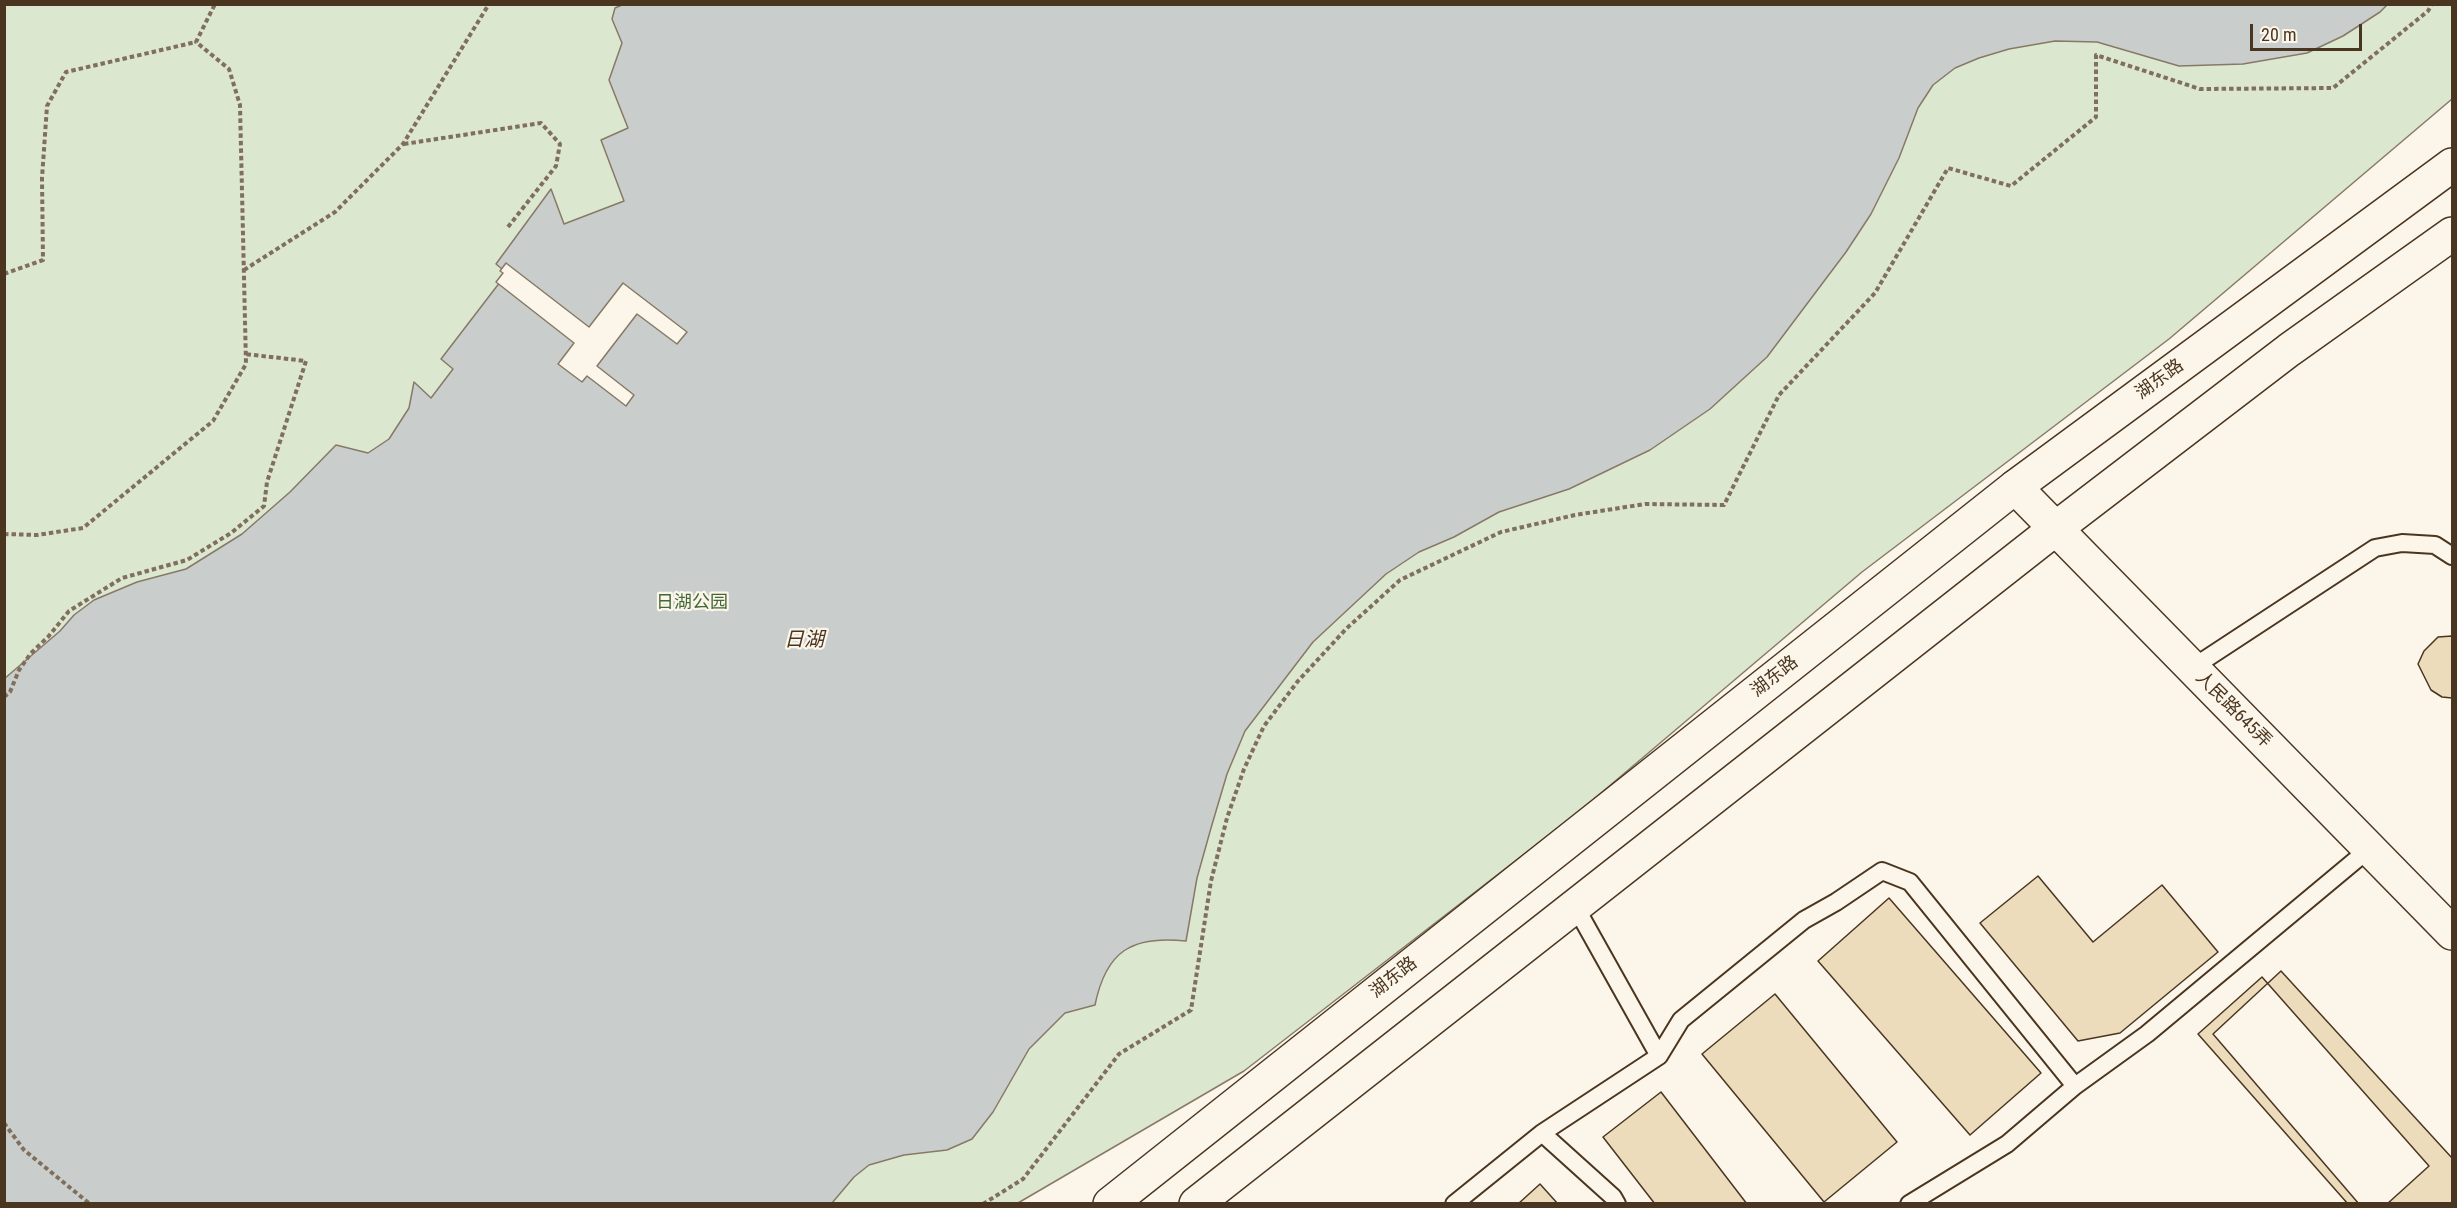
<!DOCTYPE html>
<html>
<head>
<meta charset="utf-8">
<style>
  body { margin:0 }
  #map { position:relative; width:2457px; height:1208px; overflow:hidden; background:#fbf6e9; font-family:"Roboto Condensed",sans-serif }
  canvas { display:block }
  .frame { position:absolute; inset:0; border:6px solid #4a3520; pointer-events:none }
  .scale { position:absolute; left:2250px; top:24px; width:112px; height:27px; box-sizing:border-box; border:3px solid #4a3520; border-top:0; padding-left:8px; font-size:18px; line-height:21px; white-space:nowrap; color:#4a3520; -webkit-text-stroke:4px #fbf6e9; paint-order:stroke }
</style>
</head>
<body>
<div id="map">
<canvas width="2457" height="1208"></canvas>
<div class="frame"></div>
<div class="scale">20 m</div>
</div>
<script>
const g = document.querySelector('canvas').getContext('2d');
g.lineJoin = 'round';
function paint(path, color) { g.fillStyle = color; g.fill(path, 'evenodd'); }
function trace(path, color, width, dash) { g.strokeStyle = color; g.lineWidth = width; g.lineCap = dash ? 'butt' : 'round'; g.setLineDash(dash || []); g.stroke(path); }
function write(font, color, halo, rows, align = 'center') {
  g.font = font + ' "Roboto Condensed","Noto Sans SC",sans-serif'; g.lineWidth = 4.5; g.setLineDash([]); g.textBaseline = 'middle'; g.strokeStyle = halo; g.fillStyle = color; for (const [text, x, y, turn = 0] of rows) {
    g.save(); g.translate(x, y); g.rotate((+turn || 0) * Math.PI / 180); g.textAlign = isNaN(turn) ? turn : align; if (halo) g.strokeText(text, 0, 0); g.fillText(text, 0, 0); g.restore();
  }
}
const green = new Path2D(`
  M5,5H2452V99L2169,339L1862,572L1581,810L1244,1071L1018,1203L5,1204Z`);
paint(green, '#dce7d0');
trace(green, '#887966', 1.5);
const water = new Path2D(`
  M622,5H2387L2380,12L2343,36L2307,53L2243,64L2179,66L2097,42L2055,41L2009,49L1979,58L1955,68L1933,85L1918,108L1899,158L1871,214L1846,252L1767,357L1710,409L1650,450L1569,489L1499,512L1454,537L1419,552L1386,574L1313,642L1245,731L1227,774L1211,828L1197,878L1186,941C1132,935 1106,951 1095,1005L1065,1013L1029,1049L993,1112L972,1139L947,1150L904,1155L869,1165L854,1177L832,1203H5L4,679L60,631L74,615L94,600L137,582L186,569L242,534L290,492L336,445L368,453L389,439L409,408L414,382L431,398L453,369L441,359L507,273L496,264L551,189L564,224L624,201L601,140L628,128L609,80L622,43L612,19L615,8Z`);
paint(water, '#c9cecd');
trace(water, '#887966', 1.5);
const pier = new Path2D(`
  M506,263L589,327L623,283L687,332L677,344L637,314L597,366L634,395L626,406L587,376L582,382L558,364L574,343L496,282L503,273L500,271Z`);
paint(pier, '#fbf6e9');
trace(pier, '#887966', 1.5);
const building = new Path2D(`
  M2452,636V698L2442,697L2431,690L2418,664L2424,651L2438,637Z
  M2038,876L2093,942L2162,885L2218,952L2120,1033L2078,1041L1980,923Z
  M1889,898L2041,1073L1970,1135L1818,961Z
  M2281,971L2452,1158V1204H2359L2213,1034Z
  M2262,977L2429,1166L2387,1204H2348L2198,1034Z
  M1775,994L1897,1142L1824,1202L1702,1054Z
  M1661,1092L1747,1204H1655L1603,1137Z
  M1540,1184L1558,1204H1518Z`);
paint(building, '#ecdcbc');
trace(building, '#4a3520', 1.5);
const lane = new Path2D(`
  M2192,668L2375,548L2402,543L2435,545L2452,556
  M1659,1056L1681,1020L1804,920L1836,902L1882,871L1910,882L2075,1086
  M1542,1133L1613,1197L1617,1204
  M1454,1204L1542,1133L1659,1056L1575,906
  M1909,1204L2007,1144L2075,1086L2147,1034L2369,849`);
const secondary = new Path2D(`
  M2015,487L2452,933`);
const primary = new Path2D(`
  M1110,1204L2015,487L2452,165
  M1196,1204L2055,529L2289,350L2452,234`);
trace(lane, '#4a3520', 20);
trace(secondary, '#4a3520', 36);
trace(primary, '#4a3520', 36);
trace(new Path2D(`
  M404,144L541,123L560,144L556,166L508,227
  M244,270L335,212L403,144L489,4
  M4,274L43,260L42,178L47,106L66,72L196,42
  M4,534L37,535L83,528L213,421L246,364L240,105L229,69L196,42L215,4
  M4,697L10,692L19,670L31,653L48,637L69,611L122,578L187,560L231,533L264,506L267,482L306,361L245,354
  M4,1123L24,1150L90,1204
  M983,1204L1023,1179L1119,1054L1191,1010L1211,881L1227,818L1244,769L1264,726L1298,681L1346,629L1400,580L1501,532L1575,515L1645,504L1724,505L1779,395L1875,293L1948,168L2011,186L2096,117V55L2200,89L2333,88L2428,11L2432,4`), '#7f6f5c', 4, [4.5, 3]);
trace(lane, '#fbf6e9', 16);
trace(secondary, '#fbf6e9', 33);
trace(primary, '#fbf6e9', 33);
write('18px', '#4a3520', '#fbf6e9', [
  ["湖东路",2160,380,-36],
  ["湖东路",1775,677,-38],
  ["人民路645弄",2233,710,45],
  ["湖东路",1394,978,-38]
]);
write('18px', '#436837', '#fbf6e9', [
  ["日湖公园",692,603]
]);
write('italic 20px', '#4a3520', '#fbf6e9', [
  ["日湖",804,641]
]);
</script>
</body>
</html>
